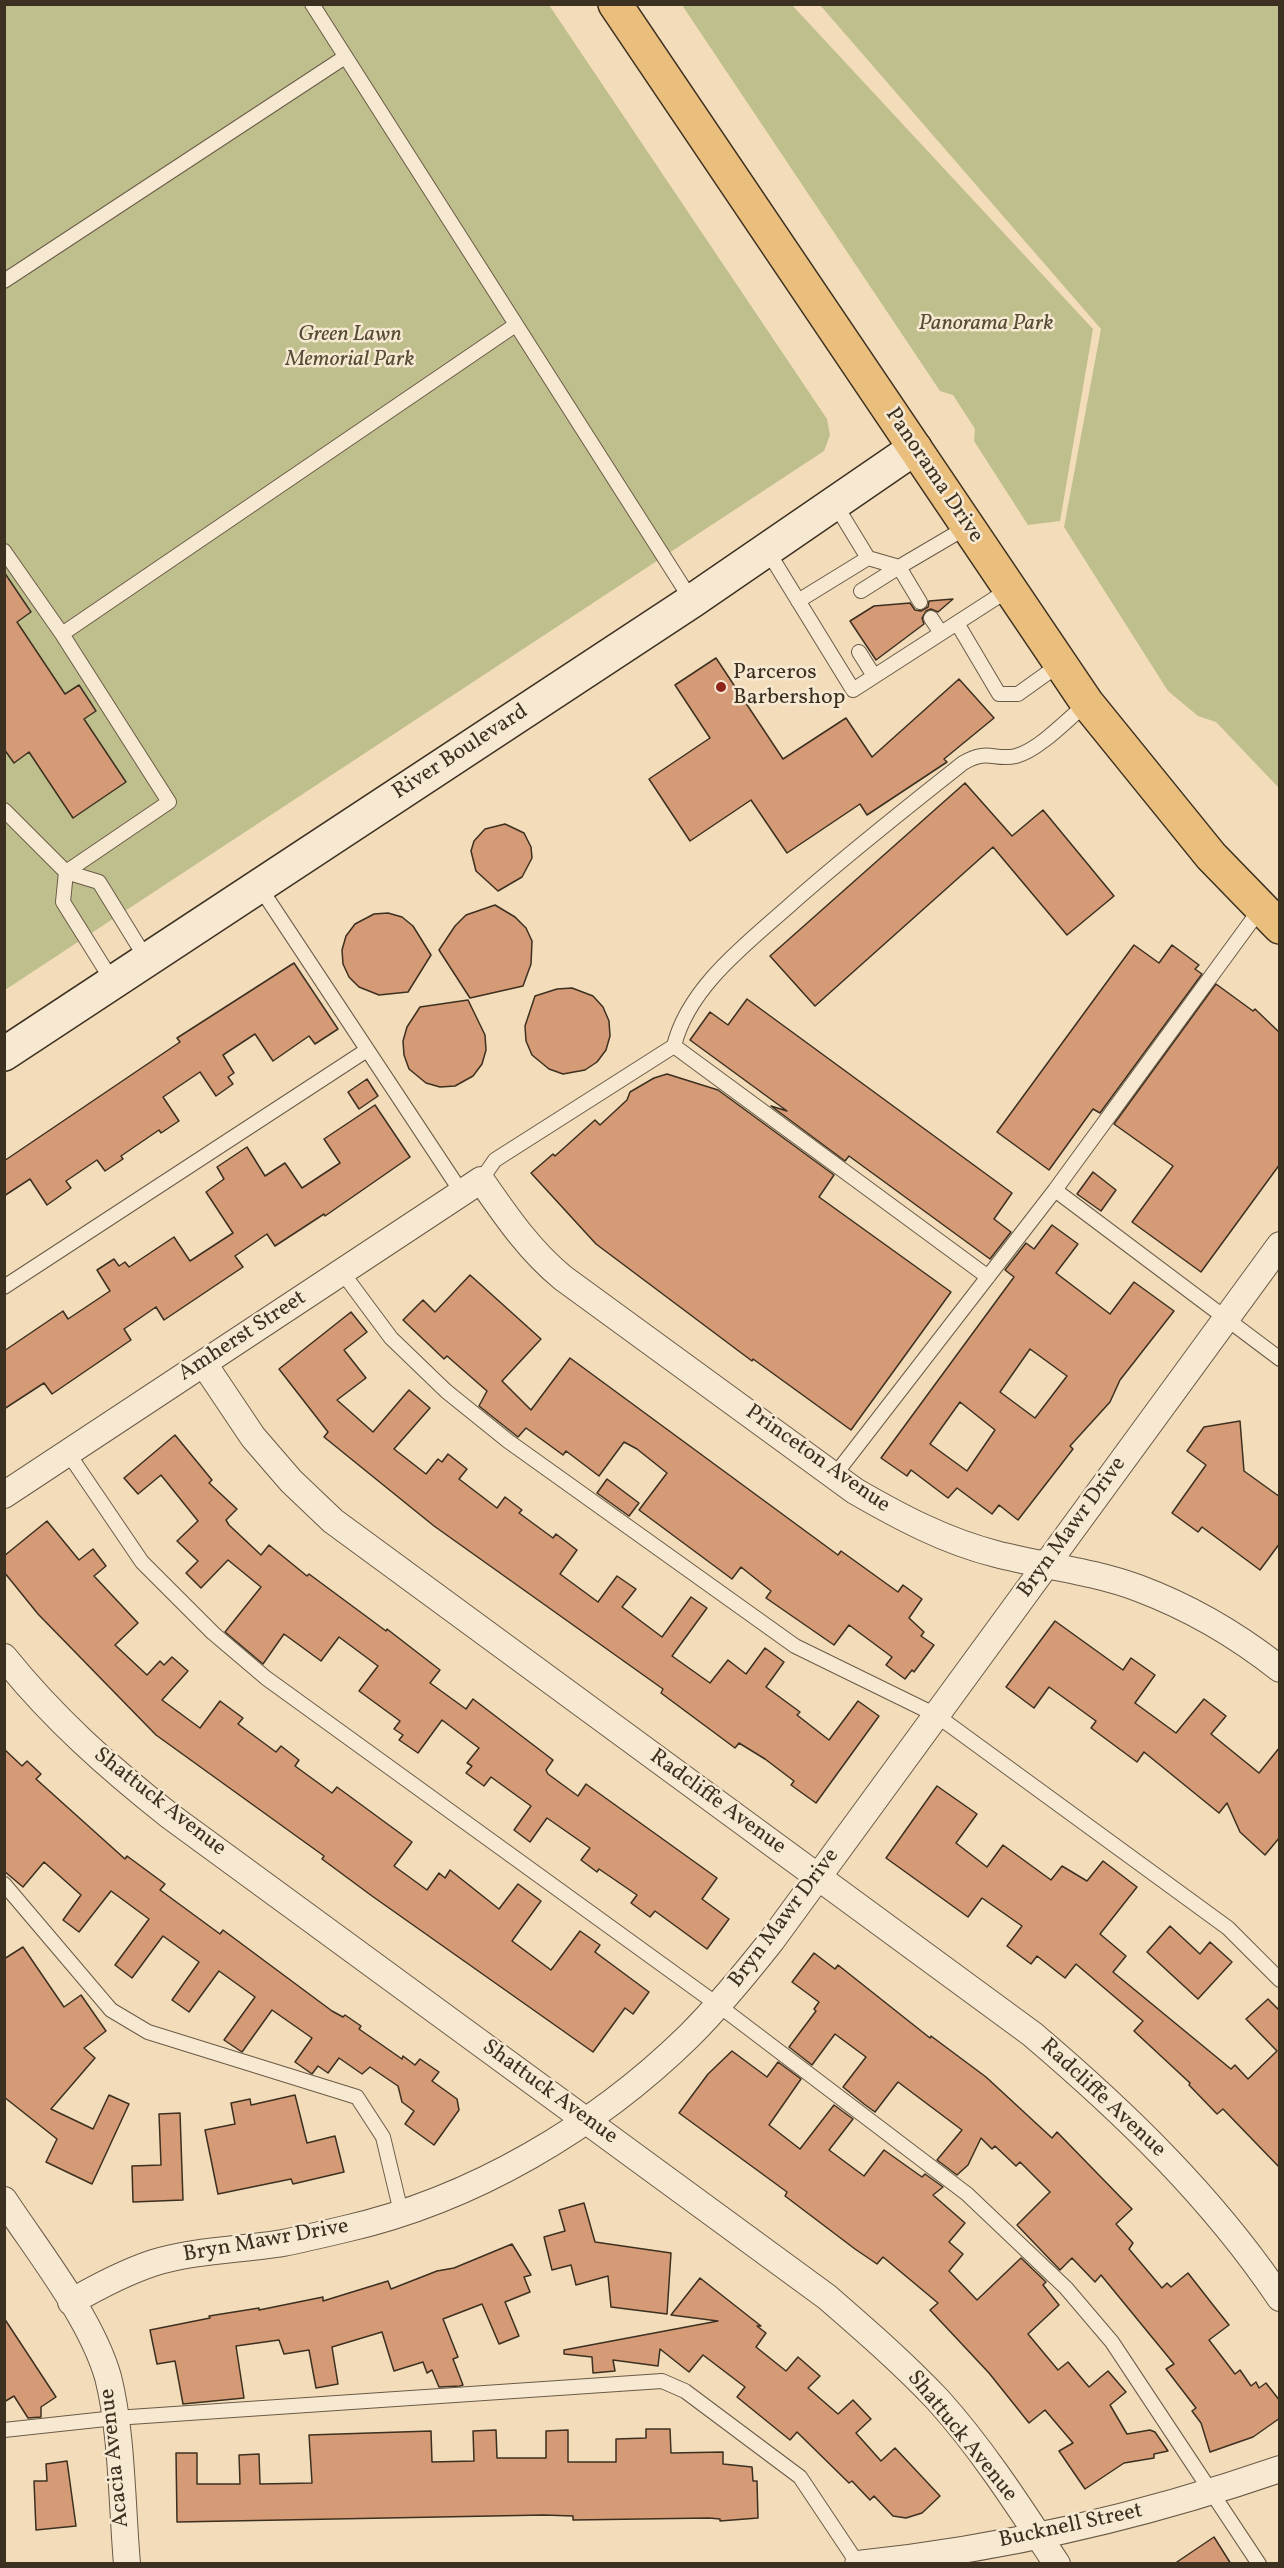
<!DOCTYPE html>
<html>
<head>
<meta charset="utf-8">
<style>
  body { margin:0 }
  #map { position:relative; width:1284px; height:2568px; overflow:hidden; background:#f3dcba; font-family:Vollkorn,serif }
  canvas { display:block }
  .frame { position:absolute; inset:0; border:6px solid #3c3020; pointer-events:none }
</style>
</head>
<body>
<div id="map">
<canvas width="1284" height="2568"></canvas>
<div class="frame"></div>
</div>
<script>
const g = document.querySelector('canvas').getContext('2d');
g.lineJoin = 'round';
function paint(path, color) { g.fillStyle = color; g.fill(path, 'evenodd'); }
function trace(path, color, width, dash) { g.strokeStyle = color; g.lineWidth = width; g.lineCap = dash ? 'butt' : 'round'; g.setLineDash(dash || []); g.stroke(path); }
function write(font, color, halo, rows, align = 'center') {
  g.font = font + ' Vollkorn,serif'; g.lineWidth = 5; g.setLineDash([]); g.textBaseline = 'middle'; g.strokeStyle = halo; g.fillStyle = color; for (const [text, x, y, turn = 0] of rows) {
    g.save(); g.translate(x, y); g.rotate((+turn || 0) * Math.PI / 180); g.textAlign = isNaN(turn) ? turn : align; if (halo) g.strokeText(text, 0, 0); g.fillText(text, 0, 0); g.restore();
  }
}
paint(new Path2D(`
  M5,5H549L827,419L830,435L824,451L5,990Z
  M682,5H792L1093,329L1060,521L1028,525L974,441L975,429L953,395L940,391Z
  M820,5H1279V788L1216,722L1198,716L1168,691L1064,527L1101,329Z`), '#bfbf8d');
const building = new Path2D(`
  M4,572L31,612L17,622L65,694L79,685L96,711L84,719L126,782L73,818L29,752L14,763L4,749Z
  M953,599L938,612L931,609L926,611L922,618L924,624L876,660L850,621L874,606L910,603L915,610L921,611L928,607L929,601Z
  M716,658L783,759L846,718L872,757L959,679L994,718L944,759L947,762L867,815L860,804L787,853L751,800L690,841L649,779L710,738L675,685Z
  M965,783L1012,836L1043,810L1114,896L1067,935L993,847L815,1006L770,956Z
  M505,824L524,833L531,847L532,858L522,877L498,891L476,871L471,851L474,841L485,829Z
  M495,905L515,917L526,928L532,941L531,964L523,986L470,998L439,950L455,926L466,915Z
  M388,913L402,917L413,926L431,955L408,992L379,995L359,987L349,977L343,964L342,950L346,936L355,924L374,914Z
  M1134,945L1159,963L1172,945L1199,965L1195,969L1202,974L1100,1113L1093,1109L1049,1170L997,1132Z
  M294,963L338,1029L315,1044L309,1036L273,1061L255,1034L223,1055L234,1073L228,1077L233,1084L216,1096L200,1072L163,1097L179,1121L161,1133L159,1130L121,1156L123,1159L105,1171L97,1160L66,1181L71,1188L47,1205L30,1179L4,1196V1161L180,1042L177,1038Z
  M1216,984L1253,1011L1255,1009L1280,1033V1164L1201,1272L1132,1222L1173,1166L1114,1124Z
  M572,988L593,996L603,1007L609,1021L610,1036L606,1050L597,1062L585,1070L563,1074L549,1069L532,1055L526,1041L525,1026L535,996L557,989Z
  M747,999L1012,1193L994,1219L1011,1232L990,1259L849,1156L845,1161L771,1106L787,1111L690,1040L710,1012L728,1025Z
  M468,1000L485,1035L486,1050L482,1064L473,1076L455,1086L440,1087L426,1083L409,1069L404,1055L403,1041L407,1027L420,1007Z
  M667,1074L718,1090L834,1175L819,1197L951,1292L851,1430L753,1359L752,1361L596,1244L531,1173L553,1154L555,1156L595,1120L600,1125L627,1100L630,1092L654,1078Z
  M367,1079L378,1096L359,1109L348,1092Z
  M375,1105L410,1157L325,1216L324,1214L275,1246L267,1234L235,1256L243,1267L164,1320L156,1307L124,1329L131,1340L52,1394L44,1383L4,1409V1351L63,1311L68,1319L110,1291L97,1270L114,1259L119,1266L125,1262L129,1267L174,1237L190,1261L233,1233L206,1192L224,1179L217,1167L247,1147L265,1176L285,1163L302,1188L340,1163L324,1139Z
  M1093,1172L1116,1190L1101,1211L1077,1194Z
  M1052,1225L1078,1244L1056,1273L1110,1314L1134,1282L1174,1311L1120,1380L1110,1402L1070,1446L1073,1449L1018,1520L999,1505L992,1514L957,1488L948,1498L911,1470L907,1476L881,1458L1014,1277L1005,1270L1026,1243L1034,1249ZM1030,1349L1067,1376L1035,1418L1000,1392ZM960,1402L995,1430L967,1471L930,1444Z
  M470,1275L541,1339L502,1381L531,1410L570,1358L838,1555L841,1551L898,1592L903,1585L922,1599L909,1618L924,1632L921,1636L934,1645L914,1672L912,1670L905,1679L886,1665L892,1657L849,1625L834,1645L766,1598L771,1591L741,1567L732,1579L639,1510L667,1473L637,1449L624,1442L599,1476L566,1451L563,1455L526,1428L518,1437L479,1406L487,1391L447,1356L444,1359L403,1320L423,1300L435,1312Z
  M351,1312L367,1332L344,1350L366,1378L337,1400L373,1432L409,1390L430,1408L394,1449L426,1474L438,1459L442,1462L448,1454L467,1469L459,1479L497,1508L505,1497L522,1510L519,1513L553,1538L556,1534L577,1550L560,1574L598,1602L617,1576L636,1589L622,1607L662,1637L691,1597L707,1608L672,1656L710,1683L728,1660L746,1674L765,1648L784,1662L766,1687L800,1712L797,1715L829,1740L858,1701L879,1716L816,1803L791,1785L794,1781L765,1759L739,1743L735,1748L661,1693L663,1689L434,1526L324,1437L328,1432L279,1369Z
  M1240,1421L1244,1471L1280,1497V1543L1260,1570L1202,1527L1198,1532L1172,1513L1206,1465L1187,1451L1204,1427Z
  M175,1435L212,1480L209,1483L237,1509L226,1520L229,1525L261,1555L269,1545L307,1576L309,1574L386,1631L387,1629L440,1670L430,1683L466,1709L473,1699L553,1760L546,1770L548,1774L578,1796L586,1784L717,1878L702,1899L729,1919L707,1949L655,1911L650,1917L631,1903L637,1895L599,1869L597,1872L581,1860L590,1848L547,1818L530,1842L514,1830L531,1806L491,1777L484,1786L466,1773L472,1766L467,1763L479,1748L442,1720L418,1753L399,1740L403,1735L394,1729L400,1721L359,1691L378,1666L339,1637L321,1661L284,1634L263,1664L225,1632L261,1587L228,1560L201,1588L186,1573L198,1561L177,1541L198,1521L161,1475L138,1494L124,1478Z
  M607,1479L639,1503L629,1516L597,1493Z
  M47,1521L79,1560L93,1549L106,1566L94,1576L138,1623L115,1645L147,1675L160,1661L164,1665L172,1657L188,1671L162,1700L200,1728L220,1701L243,1718L238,1724L276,1752L281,1746L299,1760L295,1766L332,1793L337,1787L412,1842L394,1866L427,1890L439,1873L445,1878L450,1870L499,1909L518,1884L541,1901L512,1941L551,1970L580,1931L600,1945L595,1952L649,1992L633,2014L625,2008L593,2052L372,1896L322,1859L324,1856L156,1735L38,1614L4,1572V1556Z
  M1055,1621L1123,1670L1131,1658L1155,1675L1135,1703L1176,1733L1204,1699L1226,1716L1211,1734L1259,1773L1280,1747V1837L1265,1855L1240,1832L1227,1803L1219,1813L1144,1752L1137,1762L1091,1728L1096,1721L1049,1687L1034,1708L1006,1687Z
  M4,1749L22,1766L27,1761L41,1774L36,1779L125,1859L127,1856L165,1884L160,1890L220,1934L223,1930L332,2011L343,2017L345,2015L361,2026L359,2029L402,2059L403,2056L415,2065L420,2059L439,2072L432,2081L457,2099L459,2110L434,2145L405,2124L414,2111L402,2102L398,2086L370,2067L362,2074L339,2058L328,2073L318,2066L312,2074L295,2062L312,2038L272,2010L242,2052L224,2040L255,1997L219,1971L189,2012L172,2000L199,1962L163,1936L132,1978L115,1965L149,1919L111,1891L79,1932L63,1920L81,1895L44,1862L23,1887L4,1871Z
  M937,1786L977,1814L956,1843L987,1867L1003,1845L1051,1880L1062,1866L1087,1881L1103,1861L1137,1887L1100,1934L1126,1956L1113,1972L1231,2069L1235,2065L1248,2079L1277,2051L1246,2019L1268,1999L1280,2011V2168L1223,2109L1217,2114L1189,2085L1190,2083L1134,2031L1143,2021L1076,1964L1065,1978L1037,1956L1031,1964L1007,1946L1022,1926L982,1898L968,1917L886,1858Z
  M1170,1926L1200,1954L1210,1942L1232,1962L1198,1999L1147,1952Z
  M23,1947L64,2007L81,1995L106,2031L84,2048L95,2058L51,2109L93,2129L109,2095L129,2104L92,2184L46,2162L57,2139L4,2097V1959Z
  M814,1953L835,1969L838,1965L930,2038L931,2036L986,2077L1052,2138L1057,2132L1132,2209L1116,2224L1133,2243L1129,2249L1162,2288L1167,2283L1171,2287L1188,2273L1213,2305L1229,2325L1209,2340L1235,2374L1240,2370L1251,2386L1256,2382L1259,2388L1266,2383L1280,2401V2418L1253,2437L1210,2452L1201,2423L1192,2411L1196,2408L1166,2369L1174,2364L1101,2275L1095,2282L1072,2258L1060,2270L1017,2225L1050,2192L1020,2162L1016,2166L995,2146L992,2149L981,2138L968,2165L957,2175L937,2160L962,2130L898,2082L875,2112L864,2104L843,2087L866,2057L835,2034L812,2065L789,2047L816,2011L814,2009L819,2002L792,1982Z
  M732,2051L767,2077L778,2062L801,2079L769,2125L800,2149L834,2105L853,2119L829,2150L864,2176L884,2150L922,2177L925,2174L943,2187L933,2195L965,2223L949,2242L963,2254L949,2271L977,2300L1021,2258L1046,2282L1043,2285L1059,2305L1028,2334L1058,2370L1068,2362L1089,2387L1108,2371L1126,2392L1110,2405L1127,2434L1150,2430L1155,2432L1168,2451L1154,2454V2458L1124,2463L1085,2489L1059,2451L1073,2443L1045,2410L1029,2423L989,2373L930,2310L938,2303L883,2257L877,2264L855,2249L785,2196L787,2192L679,2113L708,2074Z
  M295,2095L307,2143L335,2136L344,2172L293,2184L291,2179L218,2194L205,2130L235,2124L231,2103L250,2099L251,2105Z
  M180,2113L183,2200L133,2202L132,2166L161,2165L159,2114Z
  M584,2203L595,2242L671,2253L667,2314L611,2307L608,2276L576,2285L571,2265L552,2270L544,2237L565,2231L559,2210Z
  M512,2244L531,2275L524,2277L530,2292L505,2302L519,2336L499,2344L482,2304L443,2319L458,2357L453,2359L463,2385L460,2386L439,2387L432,2370L427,2373L423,2362L394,2371L382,2332L332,2347L338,2384L316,2388L309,2350L284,2354L279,2340L236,2346L244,2398L183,2404L175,2361L157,2364L150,2330L210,2318L209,2316L259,2308V2310L323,2297V2301L388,2281L391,2289L437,2271L454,2268Z
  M700,2278L761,2326H757L766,2333L756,2347L786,2371L798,2357L820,2376L808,2388L838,2414L853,2400L871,2419L856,2433L881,2461L895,2448L940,2496L922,2513L906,2518L893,2516L874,2496L870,2500L852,2481L849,2483L797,2432L790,2440L737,2397L745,2387L703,2355L689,2372L660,2349L658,2366L613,2360L615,2371L593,2373L592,2357L564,2354V2350L718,2321L671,2315Z
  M4,2318L56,2397L41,2407V2417L28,2418L14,2396L4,2402Z
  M646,2429H670L671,2453L723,2452V2464L752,2467L753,2481H757L758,2518L720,2521V2519L709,2518L573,2520V2516L544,2515L177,2522L176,2453H197V2484H240L239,2455L259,2454L260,2484L312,2483L309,2435L431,2431L432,2462L474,2461L473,2431L496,2430L497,2458H546V2431L568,2430V2462H616V2439L646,2438Z
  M67,2461L76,2526L36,2530L34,2481H47L46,2464Z
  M1214,2537L1231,2564H1174Z`);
paint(building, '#d59a76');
trace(building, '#3c3020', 1.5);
const service = new Path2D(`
  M312,4L692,601
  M4,281L345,57
  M767,550L853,690L1008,590
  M4,551L62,634L169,802L66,872
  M868,558L899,567L967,527
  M861,591L899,567L920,602
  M798,601L868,558L835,504
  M931,618L941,633
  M957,623L999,694H1018L1060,664
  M62,634L514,326
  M859,652L874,676
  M4,810L66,872L99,882L147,960
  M66,872L63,902L113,982
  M259,886L462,1193
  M674,1046C688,988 746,944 789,906C845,856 904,810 963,763C988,748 994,761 1016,756C1039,750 1068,719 1087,703
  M481,1180L495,1160L674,1046L988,1277
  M1055,1190L1280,1359
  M342,1272L391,1338L446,1391L508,1441L795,1646L936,1715L1228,1928L1280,1980
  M4,1287L367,1050
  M68,1453L142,1562L213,1633L266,1678L718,2005L967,2194L1066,2288L1112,2342L1259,2564
  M834,1476L1055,1190L1261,908
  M4,1884L111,2010L148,2032L357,2097L383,2137L401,2212
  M4,2430L115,2418L662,2381L685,2391L800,2477L858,2564`);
const minor = new Path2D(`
  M204,1364L253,1437L291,1481L333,1521L1032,2034C1125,2113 1212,2197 1280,2298
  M4,1495L481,1180C506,1216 529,1250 563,1278L855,1491C900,1517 945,1541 996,1554C1043,1566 1092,1571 1138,1588C1189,1607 1237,1635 1280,1669
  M4,1657C53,1718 109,1768 170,1816L827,2297C865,2330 903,2363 938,2400C983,2450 1020,2508 1057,2564
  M4,2200C39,2253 91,2318 108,2377C122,2431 122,2507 127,2564
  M71,2302C97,2287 123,2273 153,2263C195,2250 240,2250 283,2243C303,2239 324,2234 345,2229C473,2200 596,2127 689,2036C719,2006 746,1973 772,1940L1280,1245
  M858,2564C1001,2549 1144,2516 1280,2469`);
const secondary = new Path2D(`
  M4,1054L692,601L915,448`);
const primary = new Path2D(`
  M615,4L1087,703L1211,856L1280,927`);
trace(service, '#6a5b46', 16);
trace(minor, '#6a5b46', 28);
trace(secondary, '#3c3020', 36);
trace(primary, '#3c3020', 36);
trace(service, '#f7e8d2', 14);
trace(minor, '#f7e8d2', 26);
trace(secondary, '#f7e8d2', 33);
trace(primary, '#eabe7d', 33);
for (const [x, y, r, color] of [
  [721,687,6,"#8f2418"]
]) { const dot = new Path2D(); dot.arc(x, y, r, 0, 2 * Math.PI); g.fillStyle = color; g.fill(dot); trace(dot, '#f7e8d2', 2); }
write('italic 22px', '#564d36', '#f7e8d2', [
  ["Panorama Park",986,325],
  ["Green Lawn",350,336],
  ["Memorial Park",350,361]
]);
write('22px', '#3c3020', '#f7e8d2', [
  ["Panorama Drive",933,476,56],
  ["River Boulevard",461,753,-33],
  ["Amherst Street",243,1337,-33],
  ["Princeton Avenue",817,1460,35],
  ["Bryn Mawr Drive",1073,1528,-54],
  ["Shattuck Avenue",159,1803,38],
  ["Radcliffe Avenue",717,1803,36],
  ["Bryn Mawr Drive",785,1919,-53],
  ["Shattuck Avenue",549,2093,36],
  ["Radcliffe Avenue",1102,2099,43],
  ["Bryn Mawr Drive",266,2242,-10],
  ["Shattuck Avenue",961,2437,51],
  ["Acacia Avenue",116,2458,-96],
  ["Bucknell Street",1071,2527,-12]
]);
write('22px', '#3c3020', '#f7e8d2', [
  ["Parceros",733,674],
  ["Barbershop",733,699]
], 'left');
</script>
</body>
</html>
